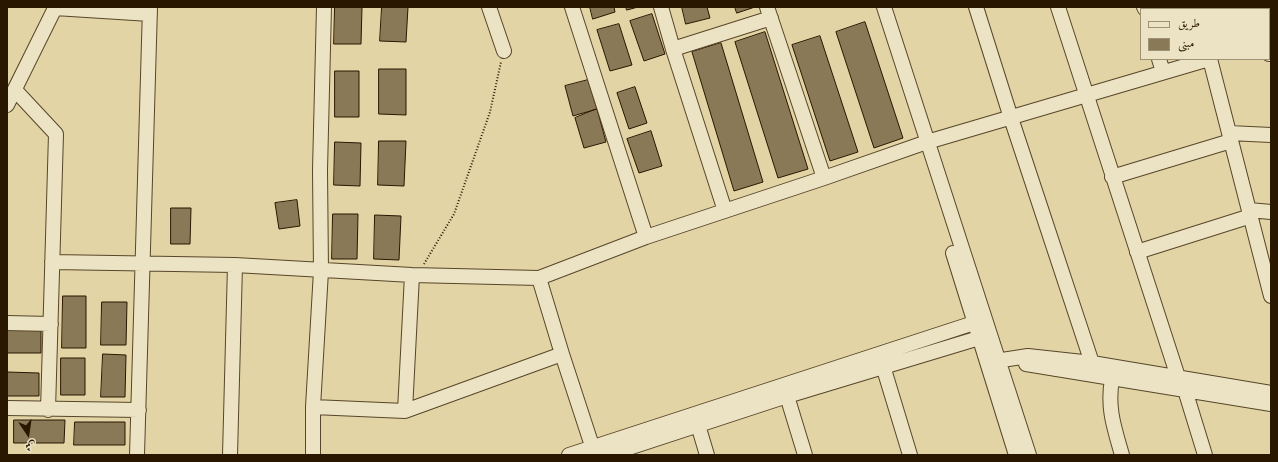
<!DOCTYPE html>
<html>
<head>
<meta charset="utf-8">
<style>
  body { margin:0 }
  #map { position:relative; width:1278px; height:462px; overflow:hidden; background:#e2d4a5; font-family:"IM FELL Great Primer",Amiri,serif }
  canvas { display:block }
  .frame { position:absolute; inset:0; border:8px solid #291700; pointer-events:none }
  .legend { position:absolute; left:1140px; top:8px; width:130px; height:52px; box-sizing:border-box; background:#ece3c4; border:1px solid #9e9176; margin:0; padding:5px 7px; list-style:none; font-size:12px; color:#291700 }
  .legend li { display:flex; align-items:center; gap:8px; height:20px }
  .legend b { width:20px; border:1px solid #9e9176 }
  .north { position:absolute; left:8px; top:414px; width:40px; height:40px; -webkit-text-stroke:3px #ece3c4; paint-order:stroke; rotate:167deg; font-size:11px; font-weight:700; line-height:16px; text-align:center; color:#291700 }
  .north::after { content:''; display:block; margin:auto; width:14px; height:18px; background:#291700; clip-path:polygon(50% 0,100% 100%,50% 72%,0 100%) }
</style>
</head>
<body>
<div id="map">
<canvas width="1278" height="462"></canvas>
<div class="frame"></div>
<ul class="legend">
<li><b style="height:5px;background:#ece3c4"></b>طريق</li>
<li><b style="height:11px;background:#897956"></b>مبنى</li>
</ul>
<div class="north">ش</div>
</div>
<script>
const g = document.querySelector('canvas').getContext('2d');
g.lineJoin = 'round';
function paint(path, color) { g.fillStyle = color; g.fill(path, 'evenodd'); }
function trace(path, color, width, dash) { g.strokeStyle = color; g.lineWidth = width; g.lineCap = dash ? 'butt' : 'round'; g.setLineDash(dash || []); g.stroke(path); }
const building = new Path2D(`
  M335,7H362L361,44H334Z
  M382,7H408L406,42L380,41Z
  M590,7H614L615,12L593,19Z
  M626,7H638L627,10Z
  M682,7H707L710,18L686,24Z
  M735,7H755L737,13Z
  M652,14L665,54L644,61L630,21Z
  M865,22L903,138L874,148L836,32Z
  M619,24L632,65L610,71L597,30Z
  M765,32L808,169L778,178L735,42Z
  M820,36L858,152L830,161L792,45Z
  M721,43L763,182L734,191L692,52Z
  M379,69H406V115L379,114Z
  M335,71H359V117H335Z
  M588,80L597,109L573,116L565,86Z
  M635,87L647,123L629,129L617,93Z
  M597,109L606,142L584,148L575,118Z
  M651,131L662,166L639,173L627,139Z
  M379,141H406L404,186L378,185Z
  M335,142L361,143L360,186L334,185Z
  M297,200L300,226L279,229L275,203Z
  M171,208H191L190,244H171Z
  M333,214H358L357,259H332Z
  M375,215L401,216L399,260L374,259Z
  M63,296H86V348H62Z
  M102,302H127L126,345H101Z
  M7,330H41V353H7Z
  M103,354L126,355L125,397H101Z
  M61,358H85V395H61Z
  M7,372L39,373V396H7Z
  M14,420H65L64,443H14Z
  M75,422H125V445H74Z`);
paint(building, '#897956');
trace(building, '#291700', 1);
const minor = new Path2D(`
  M489,7L504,51
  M572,7L646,237
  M661,7L673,49L725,211
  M767,7L824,178
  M884,7L1029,455
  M976,7L1011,118L1092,363
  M1058,7L1178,377
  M1144,7L1145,9
  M1197,7V9
  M673,49L771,18
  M1269,54H1271
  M1159,59L1163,72
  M1210,59L1271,296
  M15,90L56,134L48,410
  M7,105L55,8L150,14
  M1229,133L1271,135
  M1112,177L1231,141
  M1249,210L1271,212
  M1137,252L1251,216
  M953,253L1016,455
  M52,262L235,265L412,275L539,278L646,237L824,178L927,142L1209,59
  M539,278L562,354L595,455
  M7,323L51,324
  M989,362L1028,356L1092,363L1271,393
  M1026,364L1271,404
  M883,366L910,455
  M1112,379C1107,408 1114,427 1122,455
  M1185,390L1205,455
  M787,396L805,455
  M313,407L405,411L562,354
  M7,408L139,410
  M405,411L412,275
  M698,425L707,455
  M137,455L150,7
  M230,455L235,265
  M313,455V407L321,271L320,170L324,7
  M569,455L983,320
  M607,455L787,396L989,335`);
trace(minor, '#574629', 16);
trace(new Path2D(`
  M424,264L454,214L490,112L501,62`), '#291700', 2, [1, 2]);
trace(minor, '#ece3c4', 14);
</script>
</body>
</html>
